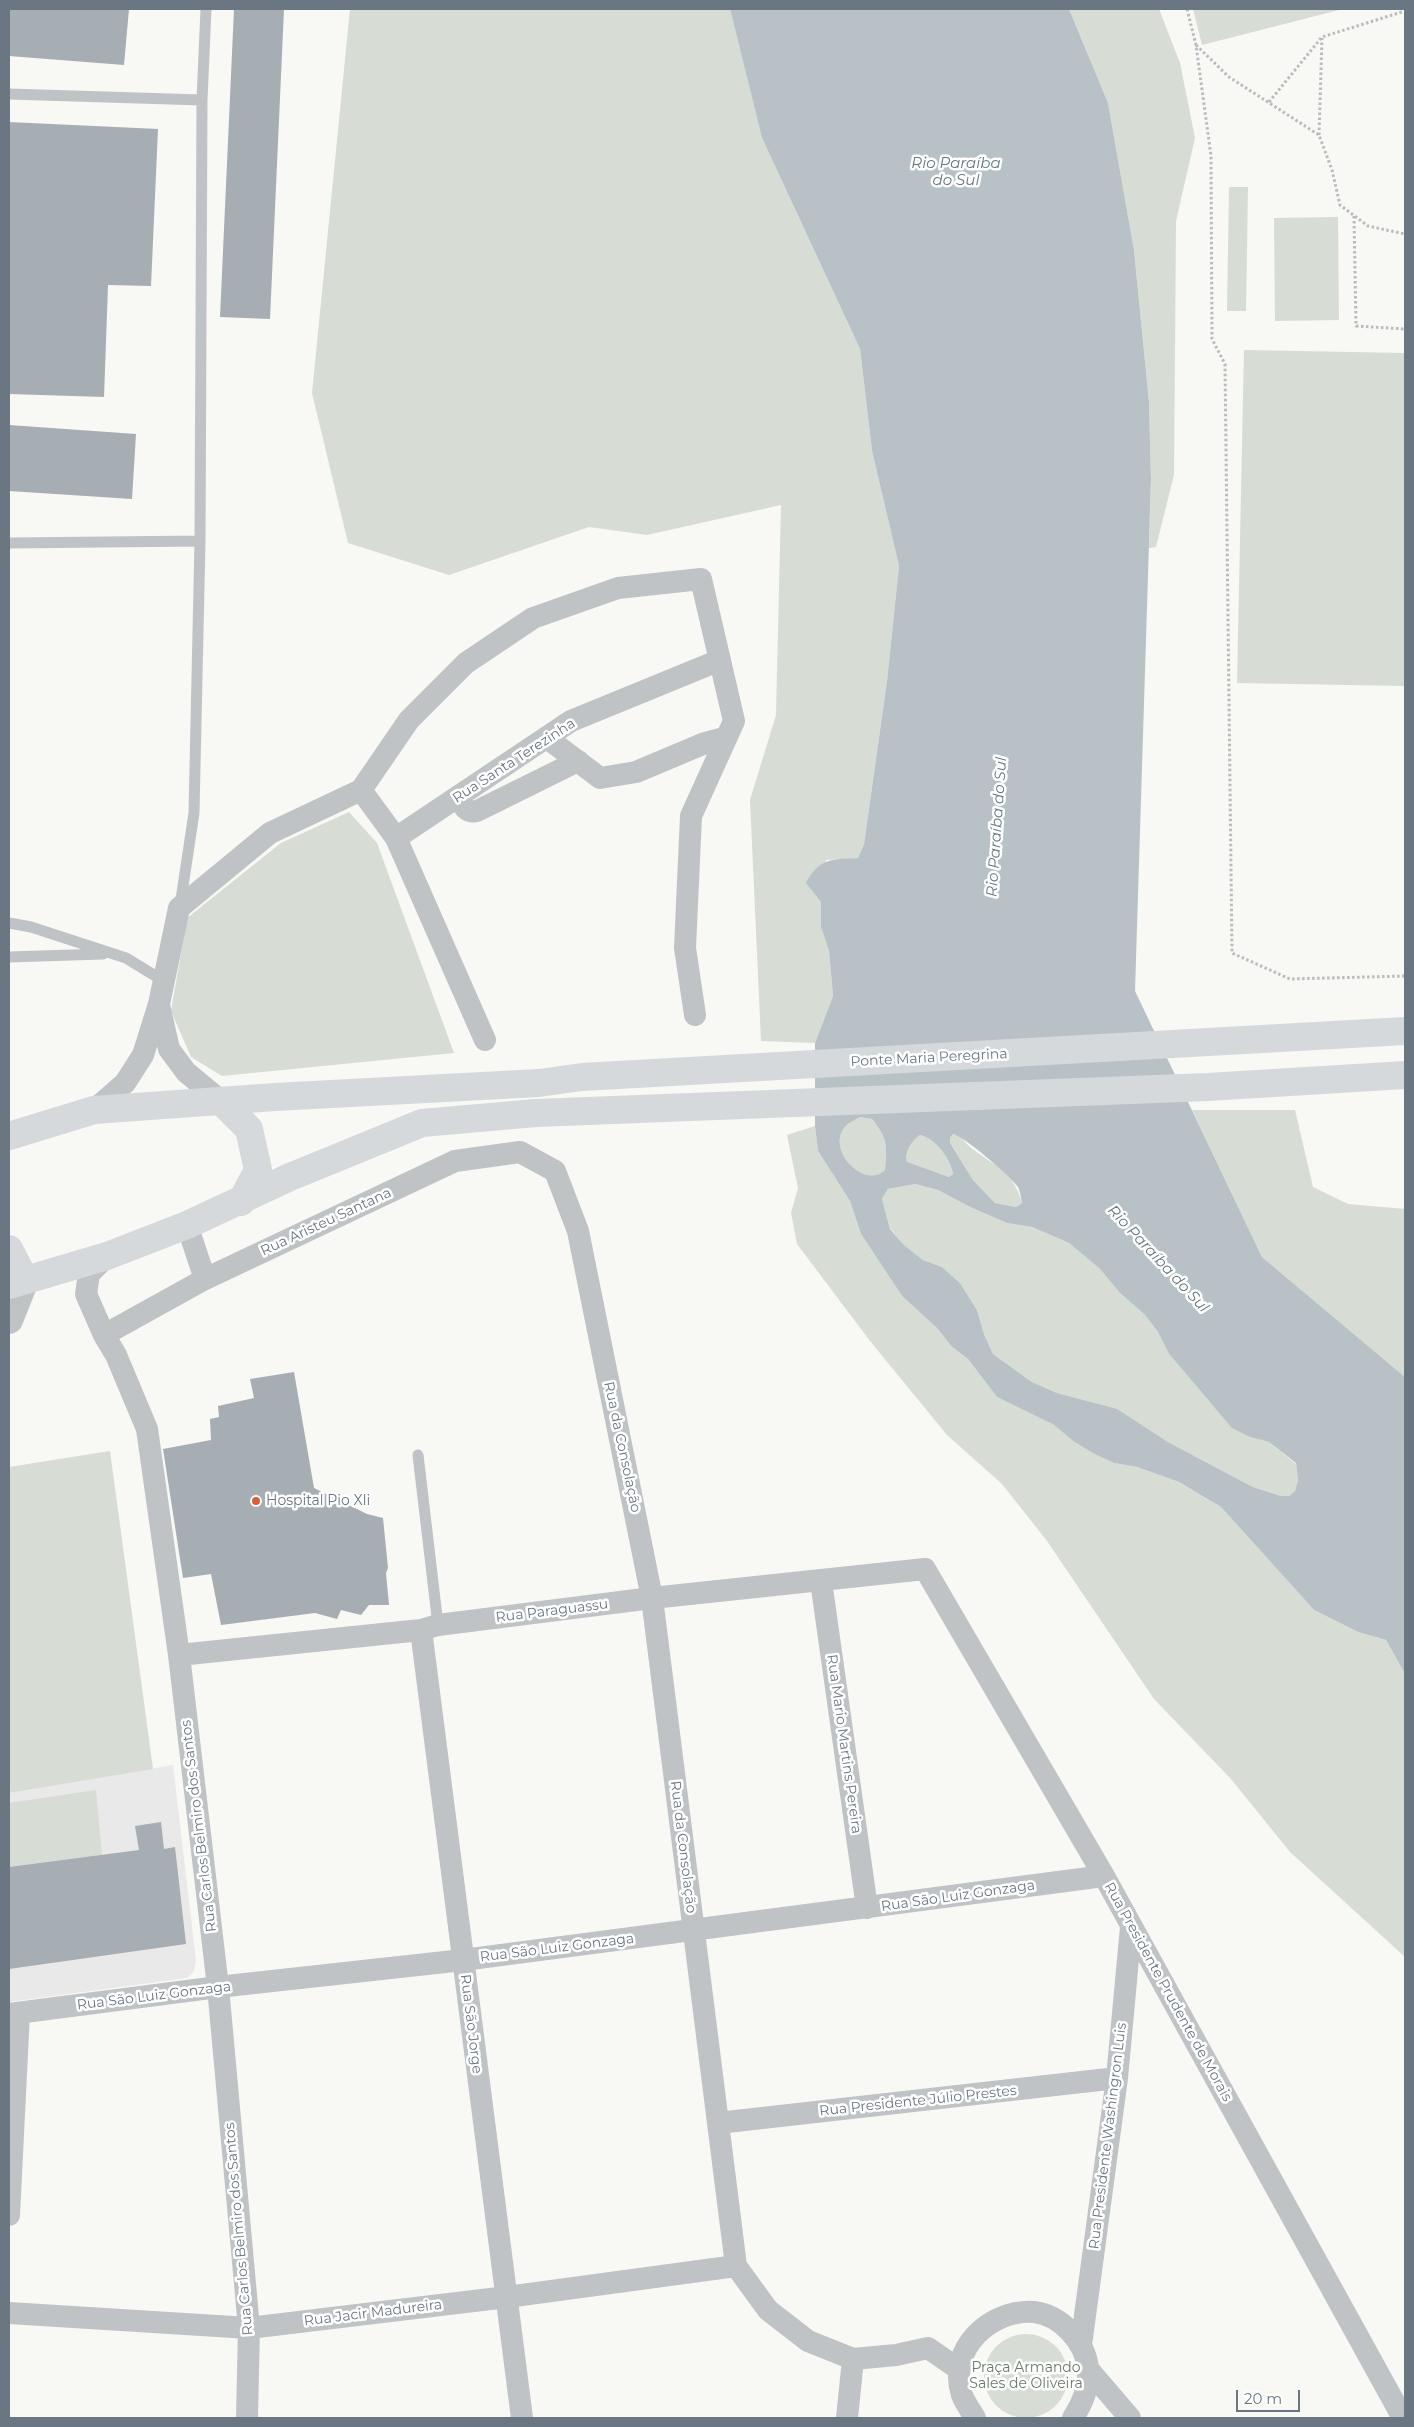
<!DOCTYPE html>
<html>
<head>
<meta charset="utf-8">
<style>
  body { margin:0 }
  #map { position:relative; width:1414px; height:2427px; overflow:hidden; background:#f8f8f5; font-family:Montserrat,sans-serif }
  canvas { display:block }
  .frame { position:absolute; inset:0; border:10px solid #6a7783; pointer-events:none }
  .scale { position:absolute; left:1236px; top:2390px; width:64px; height:22px; box-sizing:border-box; border:2px solid #6a7783; border-top:0; padding-left:6px; font-size:15px; line-height:18px; white-space:nowrap; color:#6a7783; -webkit-text-stroke:4px #fff; paint-order:stroke }
</style>
</head>
<body>
<div id="map">
<canvas width="1414" height="2427"></canvas>
<div class="frame"></div>
<div class="scale">20 m</div>
</div>
<script>
const g = document.querySelector('canvas').getContext('2d');
g.lineJoin = 'round';
function paint(path, color) { g.fillStyle = color; g.fill(path, 'evenodd'); }
function trace(path, color, width, dash) { g.strokeStyle = color; g.lineWidth = width; g.lineCap = dash ? 'butt' : 'round'; g.setLineDash(dash || []); g.stroke(path); }
function write(font, color, halo, rows, align = 'center') {
  g.font = font + ' Montserrat,sans-serif'; g.lineWidth = 5; g.setLineDash([]); g.textBaseline = 'middle'; g.strokeStyle = halo; g.fillStyle = color; for (const [text, x, y, turn = 0] of rows) {
    g.save(); g.translate(x, y); g.rotate((+turn || 0) * Math.PI / 180); g.textAlign = isNaN(turn) ? turn : align; if (halo) g.strokeText(text, 0, 0); g.fillText(text, 0, 0); g.restore();
  }
}
paint(new Path2D(`
  M173,1765L196,1961L194,1971L187,1978L9,2002V1793Z`), '#e8e9e8');
paint(new Path2D(`
  M350,9H730L762,138L860,349L872,451L899,566L887,681L864,844L858,858L826,860L821,927L829,951L833,996L815,1043L761,1041L750,800L776,715L781,505L647,535L589,527L449,575L348,543L312,393Z
  M1069,9H1159L1180,63L1195,138L1176,221L1174,475L1156,547L1149,548L1151,479L1149,402L1134,250L1108,103Z
  M1193,9H1343L1202,45Z
  M1229,187H1248L1246,311H1227Z
  M1338,217L1339,320L1275,321L1274,218Z
  M1244,350L1405,353V686L1237,683Z
  M349,812L377,843L454,1053L222,1076L191,1057L171,1011L187,918L281,843Z
  M1192,1110H1295L1313,1187L1348,1204L1405,1209V1377L1262,1257Z
  M860,1117L872,1119C888,1139 887,1146 885,1170C864,1190 827,1150 844,1128C848,1123 855,1120 860,1117Z
  M815,1126L818,1151L850,1201L861,1234L902,1296L938,1329L951,1346L968,1359L997,1397L1054,1425L1073,1441L1114,1463L1137,1467L1179,1482L1221,1507L1314,1610L1358,1632L1386,1640L1405,1674V1957L1290,1852L1231,1779L1154,1699L1047,1541L1002,1484L947,1435L870,1341L797,1244L791,1213L798,1188L787,1135Z
  M953,1134L960,1136C979,1162 1012,1163 1022,1203L1016,1207L995,1203L973,1180L950,1143V1138Z
  M920,1135C935,1138 951,1159 953,1174L949,1177L907,1163C904,1152 912,1141 920,1135Z
  M915,1184L938,1190L970,1207L1007,1223L1032,1227L1069,1243L1100,1269L1120,1293L1145,1315L1158,1332L1169,1354L1208,1400L1250,1437L1269,1442L1296,1464L1298,1480L1295,1491L1289,1496H1281L1253,1487L1168,1442L1117,1410L1057,1393L1032,1382L993,1354L984,1334L977,1310L960,1283L942,1267L923,1260L904,1245L890,1228L882,1199L888,1189Z
  M110,1451L153,1769L9,1793V1467Z
  M96,1790L102,1855L9,1867V1803Z
  M984 2376a42 42 0 1 1 84 0a42 42 0 1 1-84 0Z`), '#d7dcd5');
paint(new Path2D(`
  M730,9H1069L1108,103L1134,250L1149,402L1151,479L1135,991L1262,1257L1405,1377V1674L1386,1640L1358,1632L1314,1610L1221,1507L1179,1482L1137,1467L1114,1463L1093,1453L1073,1441L1054,1425L997,1397L968,1359L951,1346L938,1329L902,1296L861,1234L850,1201L818,1151L815,1126V1043L833,996L829,951L821,927V902L806,883C819,858 833,859 858,858L864,844L887,681L899,566L872,451L860,349L762,138ZM860,1117L872,1119C888,1139 887,1146 885,1170C864,1190 827,1150 844,1128C848,1123 855,1120 860,1117ZM953,1134C964,1136 1010,1176 1018,1187C1020,1191 1021,1198 1022,1203L1016,1207L995,1203L973,1180L950,1143V1138ZM920,1135C935,1138 951,1159 953,1174L949,1177L907,1162C904,1152 912,1141 920,1135ZM915,1184L938,1190L970,1207L1007,1223L1032,1227L1069,1243L1100,1269L1120,1293L1145,1315L1158,1332L1169,1354L1232,1428L1250,1437L1269,1442L1296,1463L1298,1480L1295,1491L1289,1496H1281L1253,1487L1168,1442L1117,1409L1057,1393L1032,1382L993,1354L984,1334L977,1310L960,1283L942,1267L923,1260L904,1245L890,1229L882,1199L888,1189Z`), '#b8c2c6');
paint(new Path2D(`
  M9,9H129L124,65L9,56Z
  M234,9H284L270,319L220,317Z
  M9,122L158,129L151,286L108,285L104,397L9,394Z
  M9,425L136,434L132,499L9,491Z
  M294,1372L314,1488L367,1514L383,1518L388,1568L386,1573L389,1605H369L361,1615L341,1610L337,1619L315,1613L221,1625L211,1574L183,1578L163,1449L211,1440L210,1419L219,1417L218,1406L254,1398L250,1379Z
  M161,1822L164,1849L175,1847L186,1944L9,1969V1867L139,1850L135,1826Z`), '#a6adb3');
trace(new Path2D(`
  M1187,9L1196,45L1211,156L1212,339L1225,364L1232,953L1290,979L1405,976
  M1196,45L1229,77L1319,135L1332,170L1340,205L1368,226L1405,234
  M1269,102L1322,37L1405,11
  M1319,135L1322,38
  M1354,216L1356,326L1405,329`), '#b9bcbe', 3, [2.5, 2.5]);
trace(new Path2D(`
  M9,94L202,100
  M9,543L200,541
  M180,906L194,813L200,541L202,100L206,9
  M9,923L31,927L126,958L162,980
  M9,957L103,954
  M418,1455L438,1625`), '#bfc3c6', 11);
trace(new Path2D(`
  M547,738L600,778L636,772L705,743L727,737
  M361,790L396,838L485,1040
  M458,797C463,805 466,814 477,811L578,761
  M396,838L571,721L720,660
  M159,1005L169,1049L186,1072L221,1101
  M94,1110L125,1083L143,1055L159,1004L179,908L270,833L361,790L409,720L466,663L533,618L618,588L701,579L734,721L691,816L685,948L695,1015
  M187,1225L205,1279
  M107,1256L89,1274L86,1294L104,1335L116,1355L147,1429L179,1655L218,1987L249,2328L247,2418
  M104,1335L205,1279L455,1161L520,1152L555,1171L578,1231L652,1598L736,2266L768,2310L808,2341L853,2359L896,2355L928,2348L960,2370
  M821,1581L867,1908
  M421,1630L522,2418
  M179,1655L421,1630L438,1625L652,1598L925,1569L1104,1876L1403,2418
  M9,2014L218,1987L463,1960L1104,1876
  M718,2123L1117,2078
  M9,2215L19,2013
  M9,2313L249,2328L507,2297L736,2266
  M1081,2345L1117,2078L1131,1927
  M1088,2369L1130,2418
  M847,2418L853,2359
  M975,2418C971,2411 965,2403 962,2395C947,2349 990,2309 1034,2312C1061,2315 1085,2342 1088,2368C1090,2386 1082,2404 1073,2418`), '#bfc3c6', 22);
trace(new Path2D(`
  M9,1320L25,1280`), '#bfc3c6', 28);
trace(new Path2D(`
  M221,1101L249,1129L258,1170L241,1202
  M9,1136L94,1110L275,1097L539,1083L582,1077L1405,1031
  M9,1249L25,1280
  M9,1285L107,1256L187,1225L290,1177L422,1123L536,1113L1208,1087L1405,1075`), '#d5d9dc', 28);
for (const [x, y, r, color] of [
  [256,1501,5,"#d2623b"]
]) { const dot = new Path2D(); dot.arc(x, y, r, 0, 2 * Math.PI); g.fillStyle = color; g.fill(dot); trace(dot, '#fff', 2); }
write('14px', '#6a7783', '#fff', [
  ["Rua Santa Terezinha",514,761,-33],
  ["Ponte Maria Peregrina",929,1058,-3],
  ["Rua Aristeu Santana",326,1222,-25],
  ["Rua da Consolação",622,1447,78],
  ["Rua Paraguassu",552,1611,-7],
  ["Rua Mario Martins Pereira",844,1744,82],
  ["Rua Carlos Belmiro dos Santos",199,1826,-97],
  ["Rua da Consolação",683,1847,83],
  ["Rua São Luiz Gonzaga",958,1896,-8],
  ["Rua São Luiz Gonzaga",557,1948,-7],
  ["Rua Presidente Prudente de Morais",1168,1992,61],
  ["Rua São Luiz Gonzaga",154,1996,-7],
  ["Rua São Jorge",471,2024,83],
  ["Rua Presidente Júlio Prestes",918,2101,-6],
  ["Rua Presidente Washingron Luis",1108,2136,-83],
  ["Rua Carlos Belmiro dos Santos",239,2229,-95],
  ["Rua Jacir Madureira",373,2313,-7]
]);
write('14px', '#6a7783', '#fff', [
  ["Hospital Pio XIi",266,1501]
], 'left');
write('14px', '#6b7b68', '#fff', [
  ["Praça Armando",1026,2368],
  ["Sales de Oliveira",1026,2384]
]);
write('italic 15px', '#66777f', '#fff', [
  ["Rio Paraíba",956,164],
  ["do Sul",956,181],
  ["Rio Paraíba do Sul",997,827,-86],
  ["Rio Paraíba do Sul",1158,1259,47]
]);
</script>
</body>
</html>
